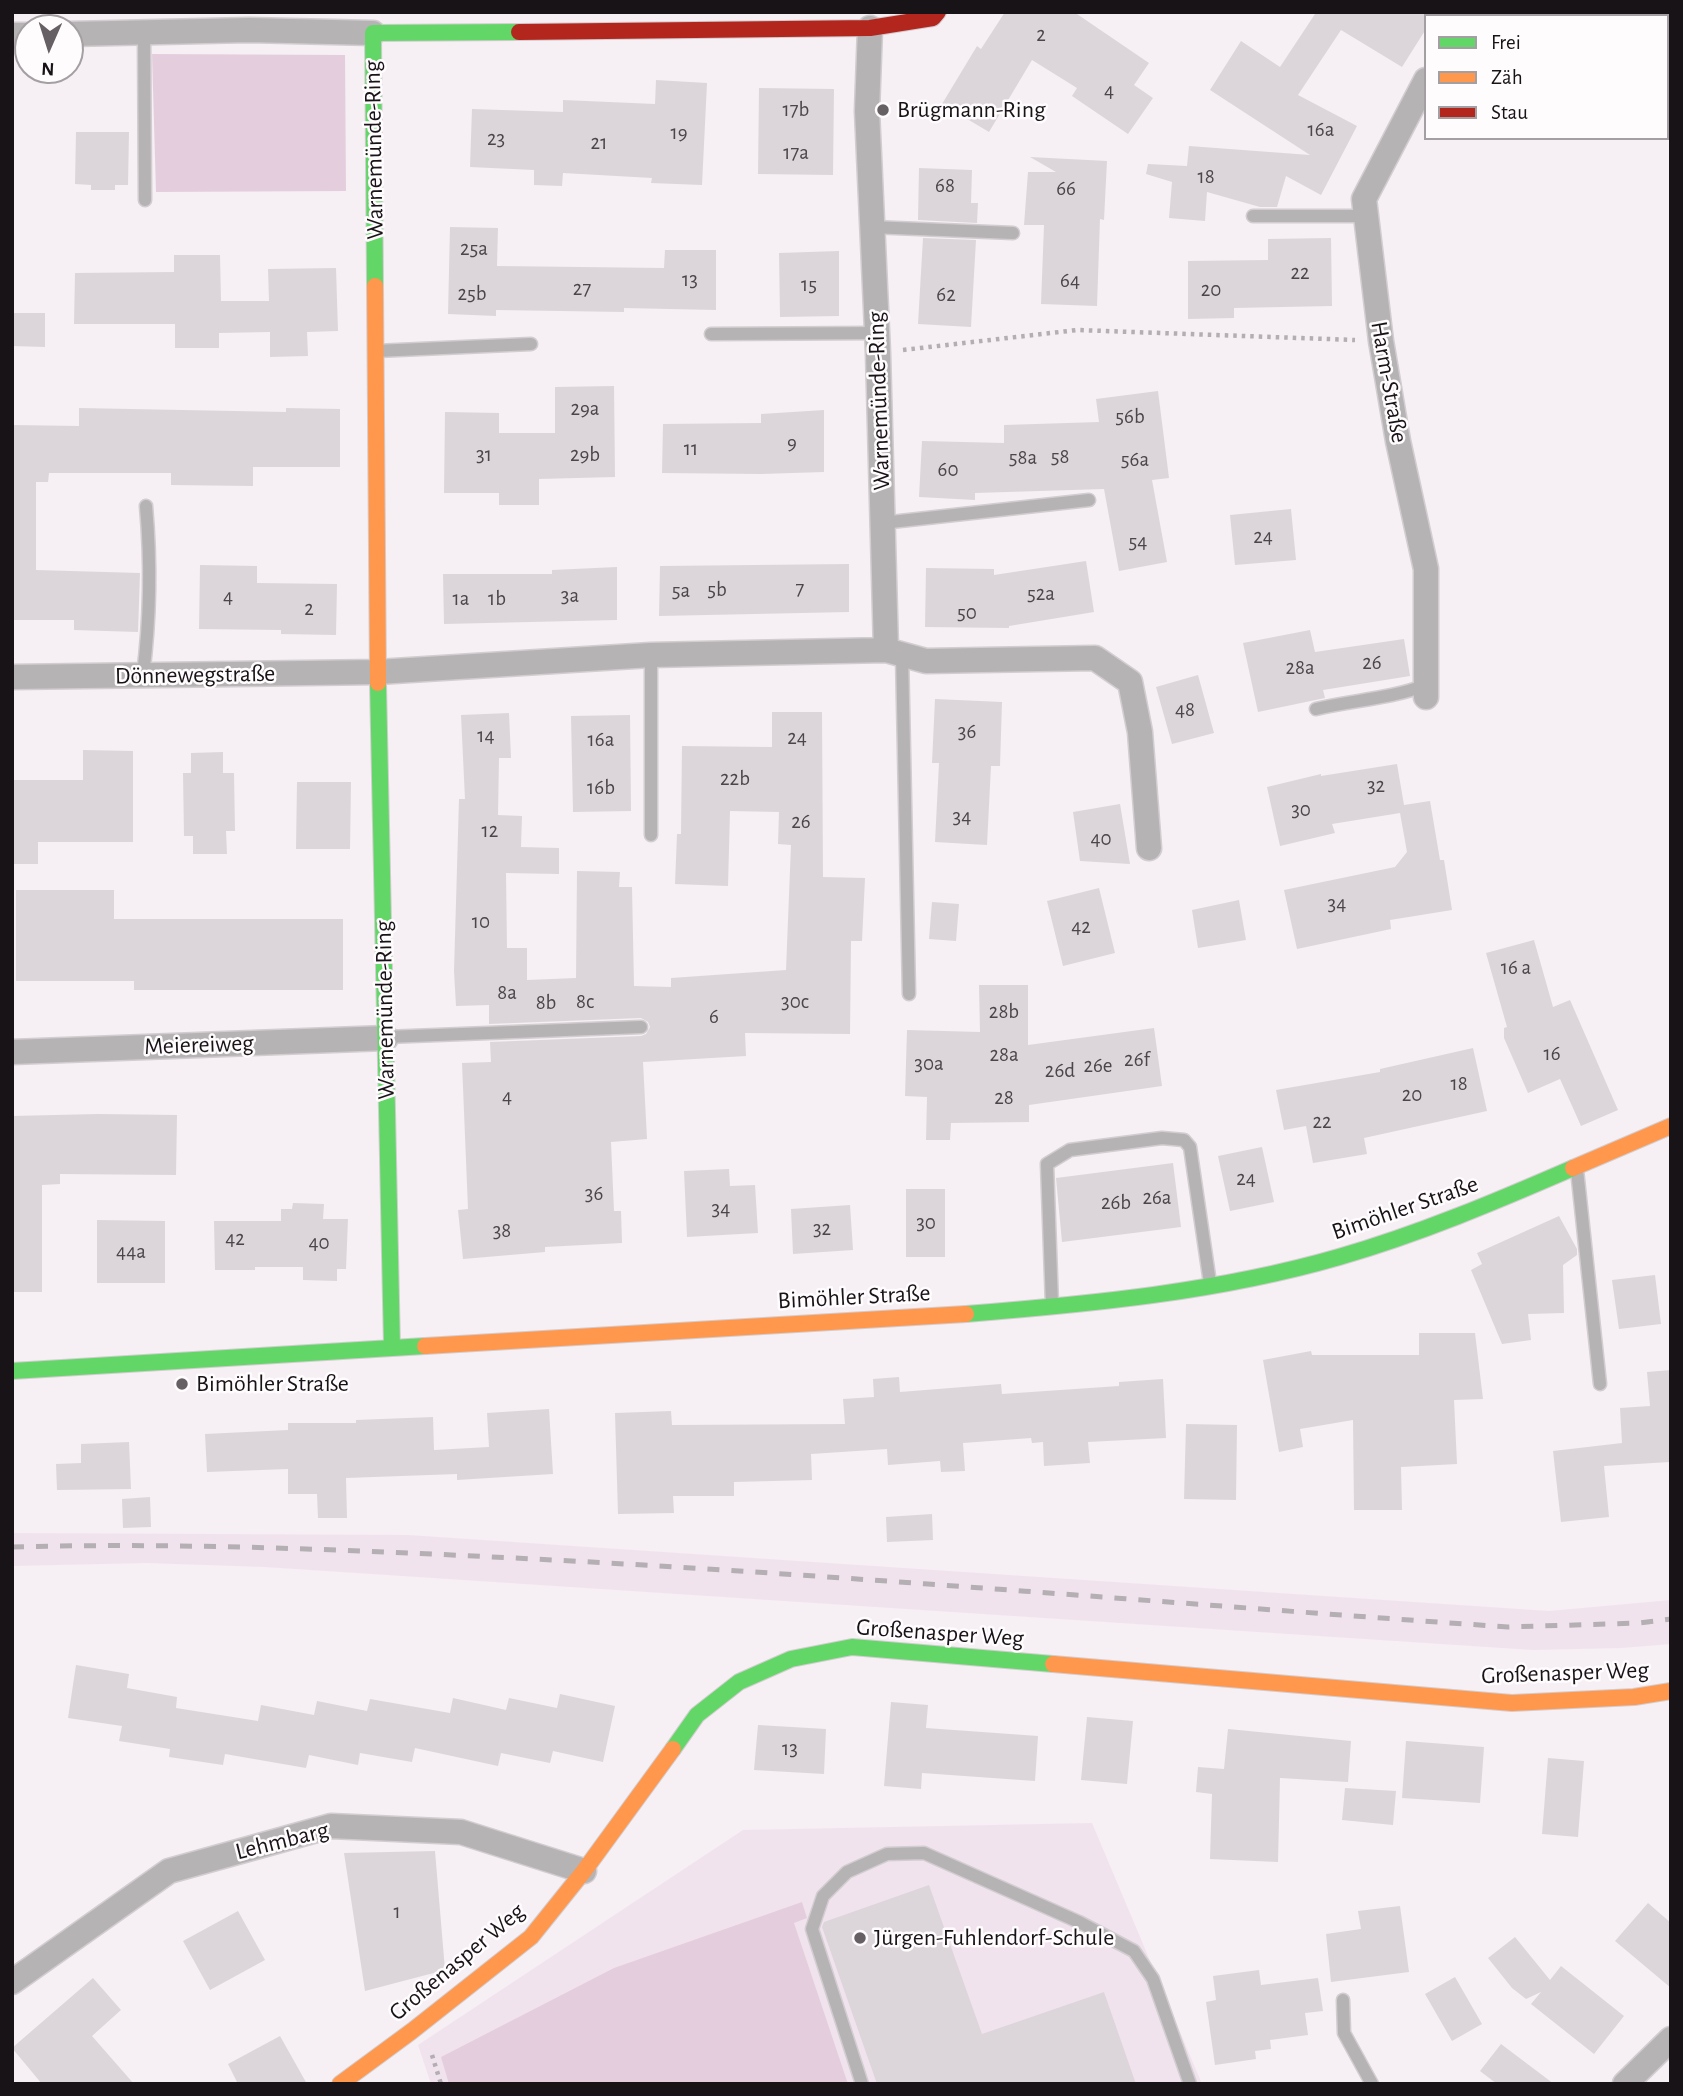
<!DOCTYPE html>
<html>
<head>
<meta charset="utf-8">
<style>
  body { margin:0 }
  #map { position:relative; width:1683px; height:2096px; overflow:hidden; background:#f6eff4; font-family:"Alegreya Sans",sans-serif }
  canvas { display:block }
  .frame { position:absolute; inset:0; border:14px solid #181317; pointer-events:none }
  .legend { position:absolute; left:1424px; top:14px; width:245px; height:126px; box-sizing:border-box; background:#fffcfe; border:2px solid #a39fa2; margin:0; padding:9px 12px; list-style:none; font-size:21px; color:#181317 }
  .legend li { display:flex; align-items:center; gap:14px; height:35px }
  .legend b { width:35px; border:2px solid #a39fa2 }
  .north { position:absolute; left:14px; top:14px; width:70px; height:70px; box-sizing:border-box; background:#fffcfe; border:2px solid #a39fa2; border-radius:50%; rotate:183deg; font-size:19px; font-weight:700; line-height:28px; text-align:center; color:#181317 }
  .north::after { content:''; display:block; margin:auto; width:24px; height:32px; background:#666064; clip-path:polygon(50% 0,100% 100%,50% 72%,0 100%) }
</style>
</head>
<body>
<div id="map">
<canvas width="1683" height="2096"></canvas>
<div class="frame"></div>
<ul class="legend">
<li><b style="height:9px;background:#63d668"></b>Frei</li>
<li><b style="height:9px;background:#ff974d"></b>Zäh</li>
<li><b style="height:9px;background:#b3261e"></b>Stau</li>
</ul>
<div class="north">N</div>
</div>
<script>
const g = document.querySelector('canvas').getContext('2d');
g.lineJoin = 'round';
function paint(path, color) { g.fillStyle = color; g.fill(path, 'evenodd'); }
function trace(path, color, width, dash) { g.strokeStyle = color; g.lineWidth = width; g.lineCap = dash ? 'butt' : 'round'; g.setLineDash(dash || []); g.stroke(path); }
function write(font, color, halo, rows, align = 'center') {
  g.font = font + ' "Alegreya Sans",sans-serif'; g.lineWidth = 5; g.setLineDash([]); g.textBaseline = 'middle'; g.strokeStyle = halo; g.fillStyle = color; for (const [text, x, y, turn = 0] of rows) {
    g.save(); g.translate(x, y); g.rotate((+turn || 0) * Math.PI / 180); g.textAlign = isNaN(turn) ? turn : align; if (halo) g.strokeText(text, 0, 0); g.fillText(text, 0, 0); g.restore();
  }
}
paint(new Path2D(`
  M12,1533L408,1535L1549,1611L1671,1600V1644L1621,1648L1533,1650L265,1567L147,1563L12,1566Z
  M1092,1823L1202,2084H431L418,2045L743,1830Z`), '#f1e3ed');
paint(new Path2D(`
  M152,54L345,55L346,191L156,192Z
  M802,1902L807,1918L794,1923L848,2084H449L441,2057L614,1968Z`), '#e4cede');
paint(new Path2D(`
  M1005,12H1074L1149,63L1134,85L1153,98L1128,134L1072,96L1077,88L1032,60L989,132L942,104L977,46L981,49Z
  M1312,12H1436L1434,16H1426V29L1402,67L1341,30L1298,95L1357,126L1321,195L1286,176L1277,207H1260L1207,192L1205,221L1169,218L1172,182L1146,174L1148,164L1187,166L1189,146L1310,155L1210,90L1241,41L1280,67L1315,14Z
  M656,80L707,83L702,185L651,183L652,178L563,173L562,186L534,185V170L470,167L472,109L563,112V100L655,104Z
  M759,88L834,89L833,175L758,174Z
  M76,132H129L128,185H115V190H91V185L75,184Z
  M1030,157L1107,161L1104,220L1100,219L1097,306L1041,304L1044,225H1024L1028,172H1056Z
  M919,168L972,170L971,203H978L977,223L918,220Z
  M450,227L498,228L497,266L664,268L665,250H716V310L624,308V312L496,310V316L448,314Z
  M923,238L976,240L971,327L918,324Z
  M1331,238L1332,306L1234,308V318L1188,319V261L1268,260V239Z
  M839,251V316L780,317L779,253Z
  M174,255H220L221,301H269L268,269L336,268L338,331L307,332L308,356L270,357V332L219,333V348H175V324H74L75,273L174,272Z
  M12,313H45V347L12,346Z
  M614,386L615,477L539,479V505H499V493H444L445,412L499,413V433H555V387Z
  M1158,391L1169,478L1152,480L1167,562L1119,571L1104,489L975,493V500L919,497L922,441L1004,443V425L1099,422L1096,399Z
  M79,408L286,412V408L340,409V467H253V486L171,485V473H49L48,482H36V570L140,573L138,632L74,630V620H12V425L79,426Z
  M824,410V472L761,474L662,473L663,424L761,423V414Z
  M1291,509L1296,560L1235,565L1230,515Z
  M1086,561L1094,612L1009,626V628L925,627L926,568L994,569V575Z
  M849,564V612L659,616L660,566Z
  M200,565L257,566V583L337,584L336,635L281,634V630L199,629Z
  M617,567V620L444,624L443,574H552V570Z
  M1310,630L1315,652L1404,639L1410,676L1323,690L1325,698L1258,712L1243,643Z
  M1198,675L1214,733L1172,744L1156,687Z
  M935,699L1002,702L1000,766H991L987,845L935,842L939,763H932Z
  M772,712H822L823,877L865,878L862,941H851L850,1034L745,1033L746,1056L643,1062L647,1139L611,1142L614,1211H621L622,1243L545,1247V1252L463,1259L458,1210L468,1209L462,1063L491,1062L490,1042L641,1036L646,1034L650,1027L648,1022L641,1018L489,1024V1005L456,1006L454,971L459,799H465L461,715L509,713L511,758H499L498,815L522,816L521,847L559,848V874L506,873L507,948H527V980L576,978L577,871L620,872L619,887H632L634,986L671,987V978L786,970L791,845L778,844L779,812L730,811L728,886L675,884L677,834H681L682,746L772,747Z
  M630,715L631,811L573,812L571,716Z
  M83,750L133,751V842H38V864H12V780H83Z
  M223,752V773H234L235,831H226L227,854H193V836H184L183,773H191V753Z
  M1397,764L1404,805L1430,801L1440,860H1444L1452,910L1390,920L1391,929L1297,949L1284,890L1395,867L1407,852L1400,813L1332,824L1335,833L1280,846L1267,787L1321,774V776Z
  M297,782H351L350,849H296Z
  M1120,804L1130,864L1080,861L1073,812Z
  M1099,888L1115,953L1063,966L1047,901Z
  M16,890H114V919H343V990H134V981H16Z
  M1239,900L1246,940L1198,948L1192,910Z
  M932,902L959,904L956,941L929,939Z
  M1534,940L1553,1007L1570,1000L1618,1110L1581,1126L1560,1079L1528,1093L1504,1038V1028L1507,1027L1486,953Z
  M979,985H1028V1045L1154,1028L1162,1086L1029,1105V1122L951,1123L950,1140H926L927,1097L905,1096L907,1030L980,1032Z
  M1473,1048L1487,1111L1364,1138L1367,1154L1313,1163L1306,1126L1284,1130L1276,1090L1380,1072V1069Z
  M98,1114L177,1115L176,1175L60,1174V1184L42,1185V1292H12V1116Z
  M1262,1147L1274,1202L1230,1211L1218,1156Z
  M1173,1163L1181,1227L1062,1242L1056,1178Z
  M729,1169L730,1186L755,1185L758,1233L687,1237L684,1171Z
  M906,1189H945V1257H906Z
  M293,1203L324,1204L323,1219H348L346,1269H337V1281L303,1280V1267H255V1270H215L214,1221H281V1209H292Z
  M850,1205L853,1250L793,1254L791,1209Z
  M1559,1216L1577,1249V1255L1563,1265L1564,1313L1528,1314L1531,1340L1502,1344L1471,1270L1482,1264L1477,1253Z
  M97,1220L165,1221V1283H97Z
  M1655,1275L1661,1324L1619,1329L1612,1280Z
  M1419,1333H1475L1483,1399L1454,1400L1457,1464L1401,1467L1402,1510H1354L1353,1420L1300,1429L1303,1447L1279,1452L1263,1360L1311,1351L1312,1355H1419Z
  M1671,1370L1670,1462L1604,1466L1609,1517L1561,1522L1553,1451L1622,1443L1620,1408L1650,1406L1647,1372Z
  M899,1377L900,1392L1001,1384L1002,1394L1119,1386V1382L1163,1379L1166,1438L1088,1442L1090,1463L1044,1466L1043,1442L1032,1443L1031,1438L963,1443L965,1471L941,1472L940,1461L888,1465L887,1449L811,1454L812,1480L734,1482V1496H673L674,1513L618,1514L615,1413L671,1411L672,1425L845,1424L843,1399L874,1397L873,1379Z
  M549,1409L553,1474L457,1480V1474L346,1478L347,1518H318L317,1494H288V1469L207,1472L205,1434L288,1430V1423H356V1420L433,1417L434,1450L489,1447L487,1413Z
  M1186,1424L1237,1425L1236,1500L1184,1499Z
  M129,1442L131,1489L57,1490L56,1464L81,1463V1444Z
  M150,1497L151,1527L123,1528L122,1499Z
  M932,1514L933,1540L887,1542L886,1517Z
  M76,1665L129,1674L127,1688L177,1697L176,1708L258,1721L261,1705L314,1715L317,1701L367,1711L370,1699L450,1713L453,1698L506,1710L509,1698L557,1708L560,1694L615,1706L603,1762L553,1751L550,1763L501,1753L498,1766L415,1748L412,1762L360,1753L358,1765L309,1755L306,1768L225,1754L223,1765L169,1757L170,1749L119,1741L122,1726L68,1718Z
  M891,1702L928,1705L926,1728L1038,1736L1035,1781L922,1773L921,1789L884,1786Z
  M1087,1717L1133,1721L1127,1784L1081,1780Z
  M758,1725L826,1729L824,1774L754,1770Z
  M1228,1729L1351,1741L1348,1782L1280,1778L1278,1862L1210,1859L1212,1794L1196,1792L1198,1767L1224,1769Z
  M1406,1741L1484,1747L1480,1803L1402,1798Z
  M1548,1758L1584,1761L1578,1837L1542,1834Z
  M1345,1788L1396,1791L1393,1825L1342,1820Z
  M435,1851L445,1970L365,1991L344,1853Z
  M929,1885L982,2034L1104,1992L1136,2084H877L822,1927L824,1922Z
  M1648,1903L1671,1923V1988L1615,1941Z
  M1400,1906L1409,1972L1331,1982L1326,1934L1361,1929L1358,1911Z
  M238,1911L265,1960L210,1990L183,1941Z
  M1515,1937L1550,1980L1561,1966L1624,2016L1594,2054L1531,2004L1541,1992L1526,1999L1512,1988L1488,1958Z
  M1259,1970L1261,1985L1318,1978L1323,2011L1305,2013L1308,2035L1270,2040L1271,2049L1255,2051L1256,2059L1215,2065L1206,2002L1216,2000L1213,1976Z
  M1455,1977L1482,2024L1452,2041L1425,1994Z
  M93,1978L121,2010L92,2036L134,2084H42L12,2048Z
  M280,2036L307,2084H238L228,2064Z
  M1501,2044L1554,2084H1497L1480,2071Z`), '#dcd6da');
const lane = new Path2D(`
  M144,32L145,200
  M1253,216H1366
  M872,227L1013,233
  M711,334L877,333
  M376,351L531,344
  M882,523L1089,500
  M902,654L909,994
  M651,655V835
  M143,675C150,620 151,562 146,506
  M1316,709C1353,700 1390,699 1426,685
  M386,1037L641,1027
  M1577,1170L1600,1384
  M1052,1305L1047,1164L1070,1150L1162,1138L1184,1140L1190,1147L1210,1283
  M1343,2000L1344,2033L1372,2084
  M862,2084L812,1929L823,1896L847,1872L887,1854L924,1853L1079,1922L1134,1951L1153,1979L1190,2084`);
const street = new Path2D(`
  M1465,16L1468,12
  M870,28L867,111L878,353L886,650
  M70,34L249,30L373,33
  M12,35H28
  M12,677L378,672L651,655L886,650L926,661L1095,658L1130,682L1140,732L1149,848
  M1426,697V569L1398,441L1381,341L1364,199L1426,80
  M12,1052L386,1038
  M12,1982L169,1871L331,1826L461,1832L584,1871
  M1625,2084L1671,2039`);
const fast = new Path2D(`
  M375,286L373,33L519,32
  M378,683L392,1348
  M966,1314C1091,1304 1218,1292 1339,1257C1419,1234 1497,1201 1573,1168
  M12,1371L425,1346
  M673,1749L697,1715L739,1682L791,1659L852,1647L1053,1664`);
const slow = new Path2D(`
  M375,286L378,683
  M1573,1168L1671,1126
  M425,1346L966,1314
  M1053,1664L1512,1703L1634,1697L1671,1691
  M340,2084L412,2031L531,1937L584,1871L673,1749`);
const jam = new Path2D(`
  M519,32L870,28L933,18L938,12`);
trace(lane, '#d2cdd0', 15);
trace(street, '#d2cdd0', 27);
trace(fast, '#d2cdd0', 18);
trace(slow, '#d2cdd0', 18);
trace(jam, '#d2cdd0', 18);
trace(new Path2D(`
  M903,350L1077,330L1355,340
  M432,2055L441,2084`), '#b2aeb1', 4.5, [3.5, 5]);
trace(lane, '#b5b3b4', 12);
trace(street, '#b5b3b4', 24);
trace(fast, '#63d668', 16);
trace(slow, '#ff974d', 16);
trace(jam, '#b3261e', 16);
trace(new Path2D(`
  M12,1547C193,1542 374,1551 554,1560C872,1577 1190,1605 1508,1627L1639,1623L1671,1619`), '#b4afb3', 5, [12, 12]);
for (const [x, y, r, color] of [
  [883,110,7,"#666064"],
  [182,1384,7,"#666064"],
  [860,1938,7,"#666064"]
]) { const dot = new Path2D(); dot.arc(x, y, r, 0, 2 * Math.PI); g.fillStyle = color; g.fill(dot); trace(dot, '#fffcfe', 2.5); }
write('21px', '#4b464a', null, [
  ["2",1041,35],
  ["4",1109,91],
  ["17b",796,110],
  ["16a",1321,130],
  ["19",679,133],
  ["23",496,139],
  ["21",599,143],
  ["17a",796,153],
  ["18",1206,177],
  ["68",945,186],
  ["66",1066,189],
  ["25a",474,249],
  ["22",1300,273],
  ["13",690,280],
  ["64",1070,281],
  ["15",809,285],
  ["27",582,289],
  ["20",1211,290],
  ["25b",472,294],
  ["62",946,295],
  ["29a",585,409],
  ["56b",1130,417],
  ["9",792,443],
  ["11",691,449],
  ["31",484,455],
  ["29b",585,455],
  ["58",1060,457],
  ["58a",1023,458],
  ["56a",1135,460],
  ["60",948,470],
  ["24",1263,537],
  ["54",1138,542],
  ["7",800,589],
  ["5b",717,590],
  ["5a",681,591],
  ["52a",1041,594],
  ["3a",570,596],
  ["4",228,597],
  ["1a",461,599],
  ["1b",497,599],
  ["2",309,609],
  ["50",967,613],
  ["26",1372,663],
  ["28a",1300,668],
  ["48",1185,710],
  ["36",967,732],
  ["14",486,736],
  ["24",797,738],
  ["16a",601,740],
  ["22b",735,779],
  ["32",1376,786],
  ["16b",601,788],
  ["30",1301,810],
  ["34",962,817],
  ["26",801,822],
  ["12",490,831],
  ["40",1101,839],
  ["34",1337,904],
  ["10",481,922],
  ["42",1081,927],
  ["16 a",1516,968],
  ["8a",507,993],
  ["8c",585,1002],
  ["30c",795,1002],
  ["8b",546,1003],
  ["28b",1004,1012],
  ["6",714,1017],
  ["16",1552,1054],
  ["28a",1004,1055],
  ["26f",1137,1060],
  ["30a",929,1064],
  ["26e",1098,1066],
  ["26d",1060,1071],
  ["18",1459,1084],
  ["20",1412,1095],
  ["4",507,1097],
  ["28",1004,1098],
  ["22",1322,1122],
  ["24",1246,1179],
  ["36",594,1194],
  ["26a",1157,1198],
  ["26b",1116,1203],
  ["34",721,1209],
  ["30",926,1223],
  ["32",822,1229],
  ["38",502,1231],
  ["42",235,1239],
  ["40",319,1243],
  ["44a",131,1252],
  ["13",790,1749],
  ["1",397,1912]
]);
write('24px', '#181317', '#fffcfe', [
  ["Brügmann-Ring",897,110],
  ["Bimöhler Straße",196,1384],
  ["Jürgen-Fuhlendorf-Schule",874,1938]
], 'left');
write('24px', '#181317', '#fffcfe', [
  ["Warnemünde-Ring",374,150,-91],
  ["Harm-Straße",1389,382,80],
  ["Warnemünde-Ring",879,401,-92],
  ["Dönnewegstraße",195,675,-1],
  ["Warnemünde-Ring",385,1010,-91],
  ["Meiereiweg",199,1045,-2],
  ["Bimöhler Straße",1405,1208,-19],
  ["Bimöhler Straße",854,1297,-3],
  ["Großenasper Weg",940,1633,4],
  ["Großenasper Weg",1565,1673,-2],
  ["Lehmbarg",282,1841,-14],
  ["Großenasper Weg",457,1962,-40]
]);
</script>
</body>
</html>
